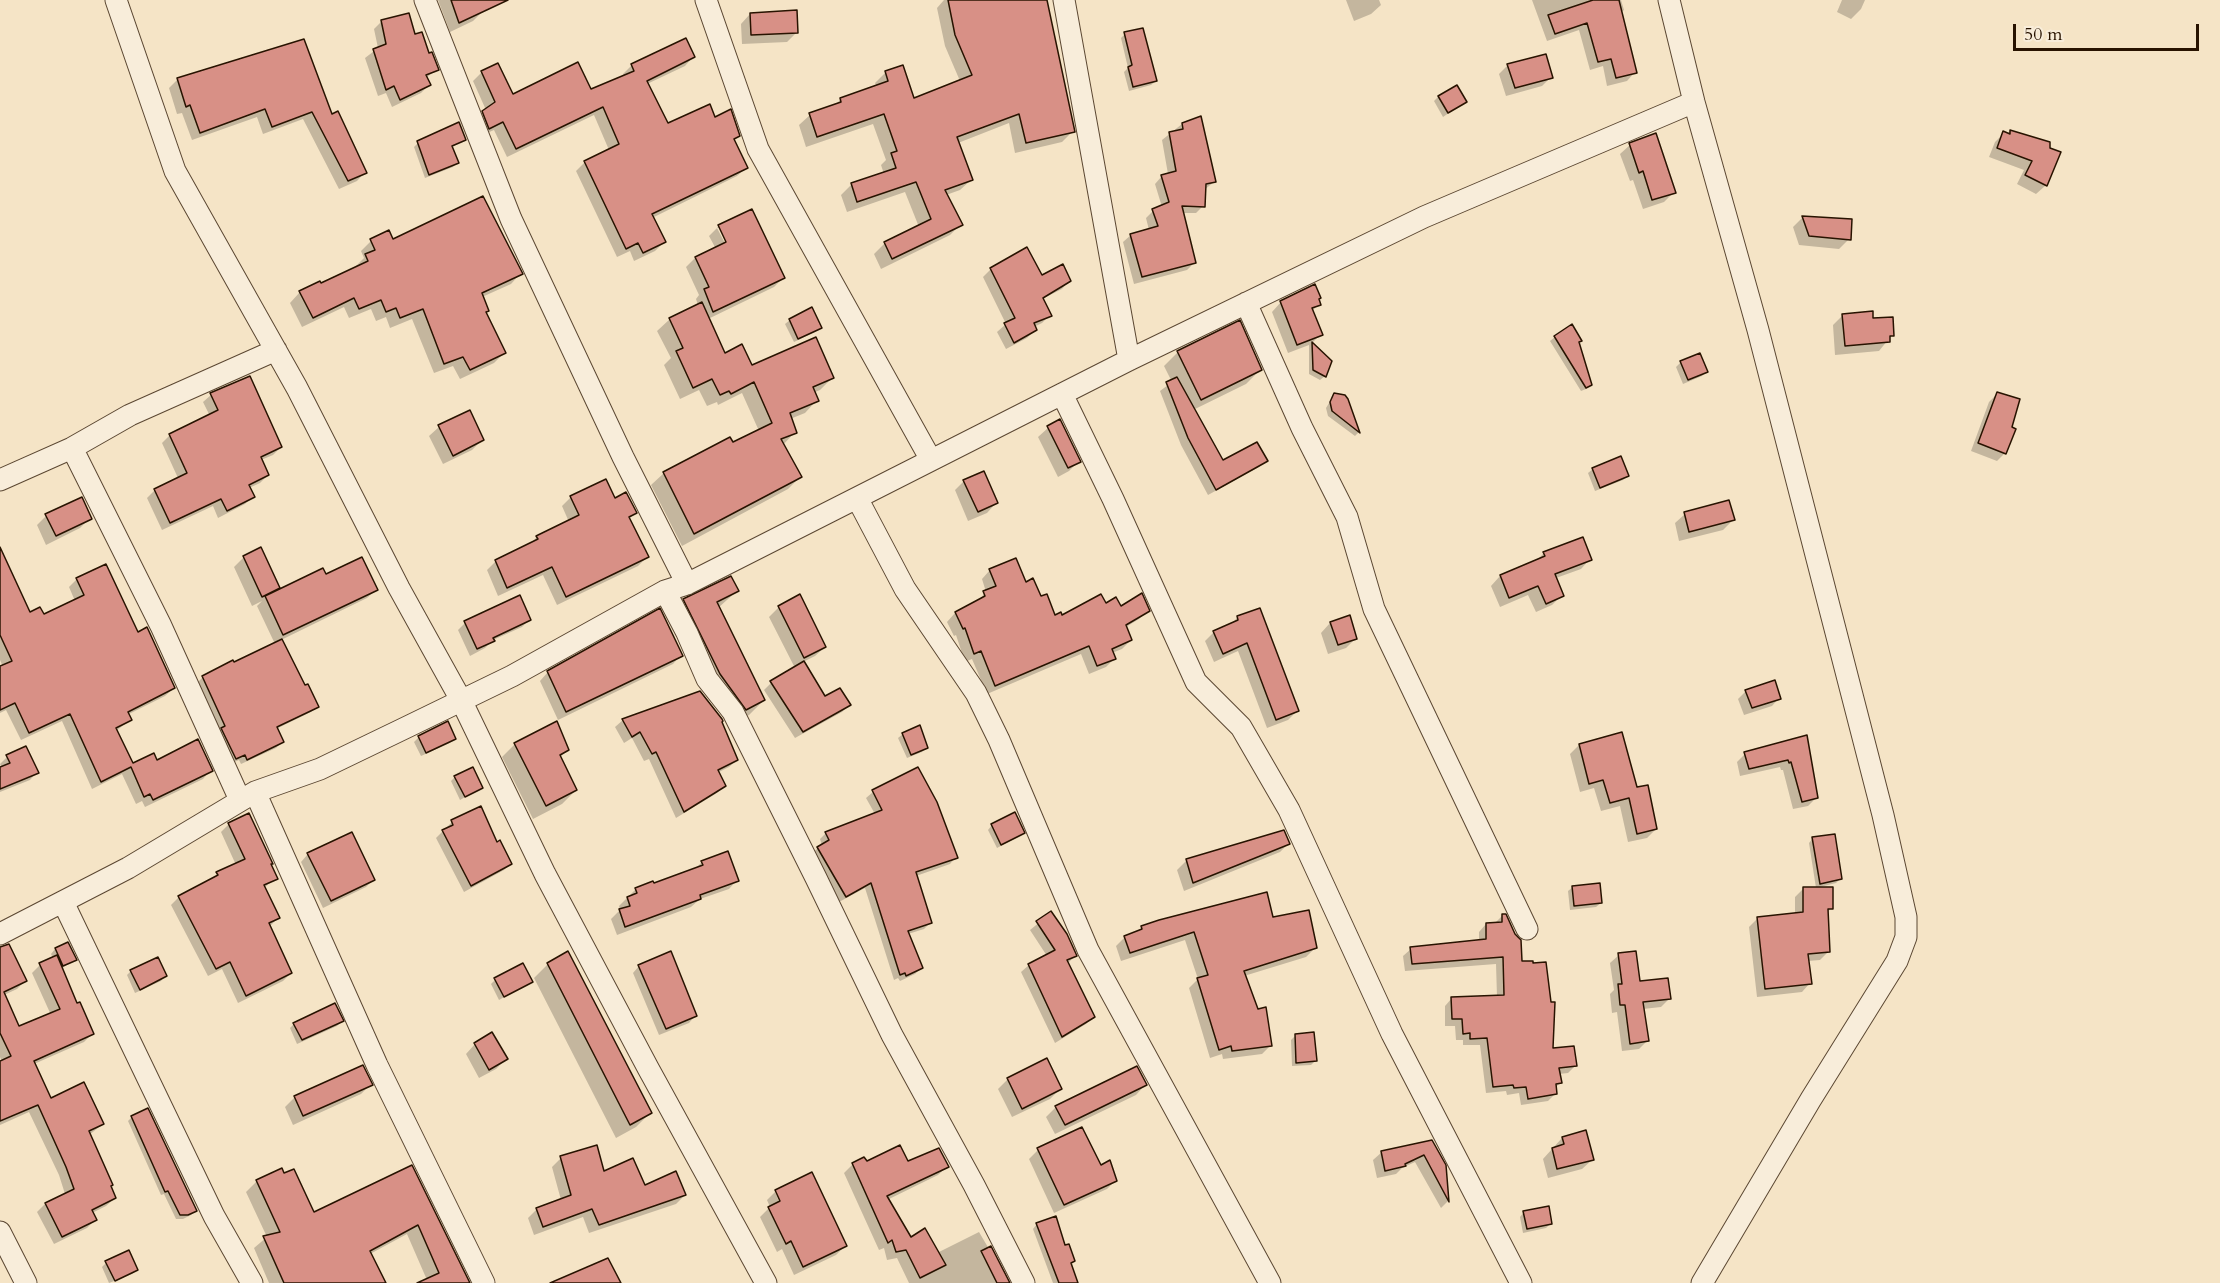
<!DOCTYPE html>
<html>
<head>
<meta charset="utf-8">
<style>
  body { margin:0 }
  #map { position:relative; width:2220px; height:1283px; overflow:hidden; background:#f5e4c6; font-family:Cardo,serif }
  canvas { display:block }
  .scale { position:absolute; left:2013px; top:24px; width:186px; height:27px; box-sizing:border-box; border:3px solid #281300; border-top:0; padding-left:8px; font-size:18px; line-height:21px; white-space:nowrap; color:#281300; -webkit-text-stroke:4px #f8edda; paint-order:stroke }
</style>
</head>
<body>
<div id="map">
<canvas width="2220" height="1283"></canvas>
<div class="scale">50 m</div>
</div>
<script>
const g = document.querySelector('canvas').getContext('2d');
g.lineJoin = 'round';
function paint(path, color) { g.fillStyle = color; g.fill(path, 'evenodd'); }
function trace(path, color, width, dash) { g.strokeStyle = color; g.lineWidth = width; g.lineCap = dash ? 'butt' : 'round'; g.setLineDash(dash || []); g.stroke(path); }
paint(new Path2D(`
  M438,0H478L483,11L473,21L450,32Z
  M944,0H1045L1073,131L1062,142L1015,153L1009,123L958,143L971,180L960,190L946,195L961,224L950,235L881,269L874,254L885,243L919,227L905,192L847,212L841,195L852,184L884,174L881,165L886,160L873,124L806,147L799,125L810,115L833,107L841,99L877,87L875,83L886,72L913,100L960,81L945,46L937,8Z
  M1346,0H1379L1381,5L1371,14L1354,21Z
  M1532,0H1621L1624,10L1620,13L1635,72L1627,81L1607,86L1603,66L1590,70L1579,30L1547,41Z
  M1842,0H1865L1861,9L1851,19L1837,12Z
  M750,14L797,32L787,42L742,44L741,24Z
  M382,21L414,36L437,69L426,78L429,85L421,93L392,107L386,93L378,96L365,58L378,48L374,29Z
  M1125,34L1156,81L1151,85L1129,91L1124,72L1128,68L1121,38Z
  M1545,55L1551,77L1542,86L1506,96L1499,74L1507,66Z
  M693,57L685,66L647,84L667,125L714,119L738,135L733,140L746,168L737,176L652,218L664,242L655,251L634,261L630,251L617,257L576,171L585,162L609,150L594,115L507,157L494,130L480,136L474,121L486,110L473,81L482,72L512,96L590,91L624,77L623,74L632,65Z
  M178,79L331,116L365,172L357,181L339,189L303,119L263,134L257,117L192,140L182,113L177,114L169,88Z
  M1438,97L1465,102L1443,117L1434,101Z
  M1182,124L1214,182L1204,190L1203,206L1196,213H1182L1194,263L1187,270L1134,284L1123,242L1131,235L1149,230L1146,218L1153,211L1162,207L1155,184L1162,176L1168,174L1162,140Z
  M2010,131L2059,153L2045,186L2036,194L2017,184L2024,170L1989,157L1995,142L2004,133L2007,134Z
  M464,139L451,148L457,163L453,167L425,178L414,147L418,143Z
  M1630,145L1674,192L1664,202L1643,209L1633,180L1630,181L1620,154Z
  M751,211L783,278L774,287L708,319L724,355L751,367L832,378L820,390L813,393L817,400L805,413L790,419L795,432L783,445L800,477L788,489L682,546L651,485L664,473L759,431L742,393L718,405L717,402L707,406L699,390L680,399L664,365L671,358L657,331L670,319L698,305L696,299L699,295L686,267L695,258L716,249L709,236L718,227ZM717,228H721L731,248L728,249Z
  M1803,217L1849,239L1839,249L1799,245L1793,227Z
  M371,241H393L521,273L511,284L482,297L488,311L485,313L504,353L494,363L460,379L453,366L434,373L412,319L390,328L386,317L376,321L371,309L349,318L344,307L302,327L290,303L300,292L357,268L356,266L364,258L361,251Z
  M991,269L1069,281L1062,289L1042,299L1050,315L1042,323L1034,327L1035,330L1027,338L1006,349L997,332L1006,324L983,277Z
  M1281,302L1319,304L1312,311L1321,334L1312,343L1330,361L1325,376L1320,380L1309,374V345L1288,353L1272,312Z
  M1843,315L1872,320L1892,335L1879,351L1835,355L1833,325Z
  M790,320L820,328L815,332L794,342L785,324Z
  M1555,337L1578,343L1590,385L1586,389L1581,391L1550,341Z
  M1178,352L1260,370L1246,384L1193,410L1223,462L1266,460L1259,467L1208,495L1181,445L1160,391L1172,382L1164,366Z
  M1681,362L1706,372L1702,376L1683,384L1676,367Z
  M1997,394L2005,453L1997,461L1971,451L1989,402Z
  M211,395L281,447L273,455L261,460L268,475L260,483L249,488L253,496L245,504L218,518L213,506L162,530L147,498L155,490L178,478L162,443L170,435L210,416L203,402Z
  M1334,395L1347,400L1359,432L1355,436L1328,416L1326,408Z
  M1060,421L1079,461L1069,471L1058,477L1038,437L1048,428Z
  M439,427L482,440L472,450L443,464L429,436Z
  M1593,469L1628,475L1623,480L1595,491L1588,473Z
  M964,481L996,503L987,513L968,521L955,490Z
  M571,497L635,513L629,519L647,557L638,566L557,605L543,575L498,596L487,570L496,561L529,545L537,537L569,522L562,506Z
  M1685,514L1733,520L1723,530L1679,541L1675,523Z
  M46,516L90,518L80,528L46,545L37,525Z
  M1544,553L1590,559L1581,569L1556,578L1562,595L1552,605L1536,612L1528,595L1500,607L1491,586L1500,576L1536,561Z
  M244,557L278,588L273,593L325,576L376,590L367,598L281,640L304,687L317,707L311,712L276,729L282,742L276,748L241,764L239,760L230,764L197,683L203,677L275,644L257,606L262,601L252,606L234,567Z
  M990,570L1025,584L1040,598L1054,617H1061L1105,605L1148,610L1139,619L1126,627L1131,640L1122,649L1112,653L1114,659L1106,667L1089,674L1081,654L987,694L972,659L965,662L956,635L954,636L947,622L955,613L976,603L986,592L982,579Z
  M0,572L30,614L43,616L75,601L69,587L77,579L138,634L174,688L165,696L127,715L130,720L116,731L132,765L156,762L211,770L203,779L145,807L142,801L136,804L122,774L92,789L62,721L21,740L6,710L0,713V668L3,667L0,660Z
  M737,591L718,608L764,700L749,715L731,724L669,615L684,600Z
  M779,607L825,647L815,656L803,662L825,698L849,705L842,712L795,738L764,690L771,683L795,668L769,617Z
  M1259,610L1297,711L1288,720L1267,728L1238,651L1214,662L1205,641L1214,632L1230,625L1237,618Z
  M530,619L522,627L493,640L485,648L470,656L458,630L465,623Z
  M1330,623L1356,638L1346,648L1328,654L1321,633Z
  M681,655L673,664L558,720L540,681L548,672Z
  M1774,682L1779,698L1772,706L1744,715L1738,699L1745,692Z
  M700,693L737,760L729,767L717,773L724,786L717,793L676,818L649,759L644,761L632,738L624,743L615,727L623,720Z
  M447,723L454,738L450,743L421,756L414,742L419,737Z
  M903,734L926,748L922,752L907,758L898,738Z
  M1620,734L1636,789L1656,829L1647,838L1628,842L1620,806L1601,811L1594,788L1580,792L1570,754L1579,745Z
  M1806,737L1817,797L1808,806L1793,809L1783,770H1781L1780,767L1740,776L1737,762L1745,754Z
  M515,744L568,750L559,758L576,790L562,804L533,819L502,757Z
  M7,757L37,772L30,780L0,792V769L2,768L0,764Z
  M918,769L956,857L950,864L916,876L930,923L924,929L908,934L921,968L915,974L900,981L898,978L894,980L865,888L839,902L811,854L822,845L820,839L826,833L875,814L866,798L873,792Z
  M455,777L481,788L460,800L451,781Z
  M452,822L511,864L504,870L464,892L436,838Z
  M229,824L270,865L276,878L264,888L278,918L269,927L291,973L283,981L238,1003L222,969L208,976L171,905L179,897L236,865L221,832Z
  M992,825L1023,833L1018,837L997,848L988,830Z
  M1284,832L1289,843L1280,852L1184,891L1177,870L1186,861Z
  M1813,838L1840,879L1836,883L1820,887L1831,908L1827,913L1828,952L1820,960L1808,961L1810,983L1802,992L1757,997L1749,927L1757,919L1795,914V897L1804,888H1816L1809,843Z
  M308,854L374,879L366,887L323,908L301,862Z
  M702,862L737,880L729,889L700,899L691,907L617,935L611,919L620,910L619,906L636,889L653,885L694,870Z
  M1573,887L1601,903L1596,907L1570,910L1568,891Z
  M1051,913L1075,956L1067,964L1093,1017L1086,1024L1055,1043L1021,972L1029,965L1047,956L1030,930Z
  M1502,916L1552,1050L1575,1066L1568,1073L1559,1074L1560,1083L1555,1088L1556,1093L1548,1101L1521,1105L1519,1093L1507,1095L1506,1091L1486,1093L1480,1045H1463V1040H1456L1455,1026H1445V1006L1452,998L1497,997L1496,964L1405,971L1403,956L1411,949L1479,941V932L1486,924H1494Z
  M1272,918L1315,948L1306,957L1244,976L1271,1045L1262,1054L1223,1059L1222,1054L1210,1058L1189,988L1198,979L1185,940L1121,961L1116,946L1125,937L1136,933L1142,927Z
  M67,944L75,959L61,969L76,1005L92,1034L84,1042L34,1064L50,1100L103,1124L89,1135L115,1198L106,1206L92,1213L95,1220L87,1228L54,1244L37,1212L45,1204L65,1194L59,1175L29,1112L0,1125V1062H2L0,1057V948L25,981L17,989L4,995L19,1028L51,1015L32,973L40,965L53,958L51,954L55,949Z
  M1619,955L1639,983L1669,999L1661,1007L1643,1009L1648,1040L1639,1049L1622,1051L1617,1012L1612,1013L1610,994L1614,990L1610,963Z
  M548,964L650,1113L636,1127L616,1138L534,978Z
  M639,966L695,1016L689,1023L659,1035L633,973Z
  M131,971L165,976L161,981L135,993L127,975Z
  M495,980L531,982L499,1000L491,984Z
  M342,1021L337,1026L297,1044L290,1028L294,1024Z
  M1295,1036L1316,1060L1311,1065L1292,1066L1291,1040Z
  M475,1044L506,1059L496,1069L479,1078L466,1054Z
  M1008,1079L1060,1089L1050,1099L1012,1117L998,1089Z
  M371,1084L361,1094L293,1125L285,1107L295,1097Z
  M1145,1085L1136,1095L1055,1134L1046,1117L1056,1107Z
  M132,1117L196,1211L191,1215L183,1219H176L164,1194L161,1195L128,1121Z
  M1081,1129L1100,1167L1116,1180L1107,1189L1054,1213L1029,1159L1038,1150Z
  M1562,1138L1592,1160L1582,1169L1548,1178L1543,1159Z
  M1432,1142L1444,1166L1448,1201L1441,1208L1415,1162L1402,1168L1396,1174L1377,1178L1373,1160L1382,1152Z
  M561,1158L644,1186L685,1195L676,1204L589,1233L583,1217L534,1235L528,1218L537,1209L561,1200L552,1167Z
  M866,1163L947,1167L938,1175L887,1200L910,1239L937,1253L979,1232L1009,1283H909L897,1258L887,1260L884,1248L879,1250L844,1173L853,1164Z
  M411,1167L468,1283H420L427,1280L407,1234L370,1254L384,1283H269L254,1248L267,1237L246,1192L256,1182L281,1170L313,1214Z
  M811,1174L845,1246L836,1255L794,1275L782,1249L777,1252L760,1217L770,1207L767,1200L776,1191ZM775,1192H778L784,1207L782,1208Z
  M1524,1212L1551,1223L1546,1228L1523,1233L1520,1217Z
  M1037,1224L1064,1247L1074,1261L1070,1264L1076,1283H1053L1033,1229Z
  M106,1263L137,1270L132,1274L109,1283L102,1267Z`), '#0003');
const building = new Path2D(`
  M451,0H508L459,23Z
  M948,0H1047L1075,132L1026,143L1019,114L957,137L973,180L945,190L963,225L892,259L884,242L931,219L916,182L857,202L851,183L896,168L891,153L897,151L884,114L817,137L809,113L841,102L840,98L888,81L885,71L903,65L914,98L972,75L955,35Z
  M1593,0H1619L1637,73L1616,78L1611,59L1598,62L1587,23L1555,34L1548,15Z
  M797,10L798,33L751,35L750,13Z
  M409,13L415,34L422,32L429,53L432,52L439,70L426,75L431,85L400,100L394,86L386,90L373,49L386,44L381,20Z
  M1143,28L1157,81L1133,87L1128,67L1132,65L1124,32Z
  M686,38L695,57L647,81L668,123L710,104L715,117L731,109L740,136L734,139L748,168L652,214L666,242L643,253L638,243L626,249L584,161L619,144L603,107L516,149L503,122L489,129L482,111L495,102L481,71L498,63L513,94L578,62L591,89L634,71L631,64Z
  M304,39L332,114L338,111L367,173L348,181L312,112L272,127L265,109L200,133L190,105L186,107L177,78Z
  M1546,54L1553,78L1515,88L1507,64Z
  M1457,85L1467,102L1448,113L1438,96Z
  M1201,116L1216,182L1206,184L1205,207L1182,206L1196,263L1142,277L1130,234L1158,226L1152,209L1169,202L1161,175L1176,171L1169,132L1183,129L1182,123Z
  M459,122L466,140L452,146L459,163L429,175L417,141Z
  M2010,130L2050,142V148L2061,152L2047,186L2025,175L2032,161L1997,148L2003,131L2010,134Z
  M1656,133L1676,193L1652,200L1643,171L1639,173L1629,143Z
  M483,196L523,274L482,293L489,311L486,312L506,353L470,370L463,357L444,364L423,309L400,318L396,308L386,312L381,300L359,309L354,298L313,318L299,291L320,281L321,283L368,261L365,254L375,250L370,239L389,230L393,239Z
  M752,209L785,278L713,312L704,289L709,287L695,257L726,242L718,225Z
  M1802,216L1852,219L1851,240L1809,236Z
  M1027,247L1042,275L1063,264L1071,281L1043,298L1052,316L1034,323L1037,330L1014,343L1004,323L1015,318L990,268Z
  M1315,284L1321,298L1319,299L1321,305L1312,308L1323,335L1297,345L1280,301Z
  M702,302L725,353L742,344L752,365L816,337L834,378L813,387L819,401L790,413L797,433L781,439L802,477L694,534L663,472L730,437L733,442L772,423L754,382L731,394L729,391L720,395L712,379L693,388L676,351L683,348L669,318Z
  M812,307L822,328L798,339L789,319Z
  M1873,311V318L1893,317L1894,336H1890V342L1845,346L1842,314Z
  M1240,320L1262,370L1201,400L1177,351Z
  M1572,324L1582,341L1579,342L1592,385L1586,388L1554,336Z
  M1312,342L1332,361L1326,377L1313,370Z
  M1700,353L1708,372L1688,380L1680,361Z
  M250,376L282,447L261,457L269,475L249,485L255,497L227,511L221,499L170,523L154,489L187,473L169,434L218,410L210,393Z
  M1177,377L1223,460L1257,442L1268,461L1216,490L1188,438L1166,382Z
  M1997,392L2020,399L2012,427L2016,429L2006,454L1978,443Z
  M1334,393L1345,395L1348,399L1360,433L1332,411L1330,402Z
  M470,410L484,440L453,456L438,425Z
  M1060,419L1081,462L1068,468L1047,426Z
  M1621,456L1629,476L1600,488L1592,468Z
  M984,471L998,503L978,512L963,480Z
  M606,479L615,498L626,492L637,513L629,517L649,557L566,597L552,567L507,588L495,560L538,539L536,536L579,515L570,496Z
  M82,497L92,519L56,536L45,514Z
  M1729,500L1735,520L1689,532L1684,512Z
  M1583,537L1592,560L1555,574L1564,596L1546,604L1538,586L1509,598L1500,575L1545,556L1543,552Z
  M0,547L30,612L40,607L44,614L84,595L76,578L106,564L138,632L147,627L175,688L128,712L132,720L116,728L133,763L154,753L157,760L198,739L213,771L153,800L150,794L144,797L131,767L101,782L70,714L29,733L15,703L0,710V666L12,661L0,635Z
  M261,547L280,588L262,597L243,556Z
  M362,557L378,590L283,635L265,596L323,568L326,574Z
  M1016,558L1026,582L1033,578L1041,596L1047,594L1055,615L1061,612L1062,615L1101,594L1106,603L1116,597L1121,606L1142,593L1150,611L1126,625L1132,640L1112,649L1116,659L1097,666L1089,646L995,686L981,651L974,654L965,628L963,629L955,612L985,596L983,591L996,586L989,569Z
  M731,576L739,591L717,602L765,700L746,710L720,674L683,599Z
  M800,594L826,647L804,658L778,606Z
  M520,595L531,620L493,638L495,641L477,649L464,621Z
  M660,608L683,656L566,712L547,671Z
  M1260,608L1299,711L1276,720L1247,643L1223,654L1213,631L1238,620L1237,616Z
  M1350,615L1357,639L1338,645L1330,622Z
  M282,639L305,685L308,684L319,707L277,727L284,742L247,760L245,755L236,759L221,728L225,726L202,676L233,660L234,662Z
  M804,661L825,696L840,688L851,705L803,732L770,681Z
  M1775,680L1781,699L1752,708L1745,690Z
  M700,691L722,719L723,721L722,722L738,760L718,770L726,786L684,812L656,752L652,754L640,732L632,737L622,719Z
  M448,721L456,739L426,753L418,736Z
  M557,721L569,750L560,755L577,790L546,806L514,743Z
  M920,725L928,748L911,755L902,733Z
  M1622,732L1637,787L1648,785L1657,829L1637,834L1629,798L1610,803L1603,780L1589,784L1579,744Z
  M1807,735L1818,798L1802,802L1791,762L1789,763L1788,760L1749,769L1744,752Z
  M26,746L39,773L0,789V767L10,763L6,755Z
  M473,767L483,788L465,797L454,776Z
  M918,767L937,802L958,858L916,872L932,923L908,931L923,968L906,976L905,973L900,975L871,883L846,897L817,847L829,840L825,832L882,810L872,790Z
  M481,806L497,842L500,840L512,864L471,886L442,830L453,825L451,820Z
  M1015,812L1025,833L1001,845L991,824Z
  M249,813L273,864H271L278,879L264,885L280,918L269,923L292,973L246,996L230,962L216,969L178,896L218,875L216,872L245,859L228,823Z
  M1284,830L1290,844L1193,883L1186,859Z
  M352,832L375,880L331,901L307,853Z
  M1835,834L1842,879L1820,884L1812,837Z
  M728,851L739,881L700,895L701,899L625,927L619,909L630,906L627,897L637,893L635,888L653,881L654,883L703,865L701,861Z
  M1600,883L1602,903L1574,906L1572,886Z
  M1803,887H1833V909H1828L1830,952L1808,954L1812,984L1765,989L1757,917L1803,912Z
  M1267,892L1273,917L1309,910L1317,948L1244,971L1258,1009L1266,1007L1272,1046L1232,1051L1231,1046L1219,1050L1197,978L1208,975L1194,932L1130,953L1124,936L1142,929L1141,926L1159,920Z
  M1051,911L1067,934L1077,956L1067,960L1095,1017L1062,1037L1028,964L1055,950L1036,921Z
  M1502,914H1506L1515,934L1521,940L1522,961H1533V963L1546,962L1551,1002H1555L1553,1048L1574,1046L1577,1066L1559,1068L1562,1083L1556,1084L1557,1094L1528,1099L1526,1087L1514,1088L1513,1085L1493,1087L1487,1038L1470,1039V1033L1463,1034L1462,1019H1452L1451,997L1504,995L1503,957L1412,964L1410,947L1486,939V923L1502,922Z
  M68,942L77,960L63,966L55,948Z
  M9,944L27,981L4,992L19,1026L60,1009L39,963L57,955L77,1003L80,1002L94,1034L34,1061L51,1098L84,1082L104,1124L89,1131L113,1185L111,1186L116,1198L92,1210L97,1220L62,1237L45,1203L74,1189L66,1167L38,1105L0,1121V1061L11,1056L0,1033V947Z
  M568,951L652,1113L630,1125L547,963Z
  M671,951L697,1016L666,1029L638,965Z
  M1636,951L1640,981L1668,978L1671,999L1643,1002L1649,1041L1630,1044L1625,1005H1620L1618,984H1622L1618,953Z
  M158,957L167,976L140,990L130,970Z
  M523,963L533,982L504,997L494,978Z
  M335,1003L344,1021L302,1040L293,1023Z
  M492,1032L508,1059L489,1070L474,1043Z
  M1314,1032L1317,1061L1296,1063L1295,1034Z
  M1047,1058L1062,1089L1022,1109L1007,1078Z
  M363,1065L373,1085L303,1116L294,1096Z
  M1137,1066L1147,1085L1065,1125L1055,1106Z
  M148,1108L197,1211L188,1215H180L168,1191L165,1192L131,1116Z
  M1082,1127L1101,1165L1110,1160L1117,1181L1064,1205L1037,1148Z
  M1586,1130L1594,1160L1557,1169L1552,1148L1564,1144L1562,1137Z
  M1432,1140L1446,1165L1449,1202L1424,1155L1405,1164L1406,1166L1385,1171L1381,1151Z
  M597,1145L604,1171L633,1158L645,1185L676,1171L686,1195L599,1225L592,1209L543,1227L536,1208L571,1195L560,1156Z
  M900,1145L908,1161L939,1148L949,1167L887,1196L911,1237L925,1228L946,1265L920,1278L906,1250L896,1252L892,1240L888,1243L852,1163L864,1157L867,1161Z
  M412,1165L470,1283H417L439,1273L418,1225L370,1251L386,1283H284L263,1236L280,1232L256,1180L282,1168L284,1173L294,1169L314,1212Z
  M812,1172L847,1246L803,1267L791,1241L786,1244L768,1207L780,1201L775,1190Z
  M1549,1206L1552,1224L1527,1229L1523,1211Z
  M1056,1216L1065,1245L1069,1244L1075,1261L1071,1263L1078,1283H1059L1036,1223Z
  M991,1246L1010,1283H997L981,1251Z
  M129,1250L138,1270L115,1281L105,1261Z
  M608,1258L621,1283H550Z`);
paint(building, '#d89086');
trace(building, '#281300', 1.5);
const minor = new Path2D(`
  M116,0L175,171L297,388L399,588L461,700L545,874L648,1068L766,1283
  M425,0L511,219L623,457L687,584
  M706,0L758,149L931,460
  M1064,0L1129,360
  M1669,0L1694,102L1758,330L1883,815L1906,917V937L1897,961L1811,1099L1702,1283
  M1246,303L1302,428L1347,517L1374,609L1527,929
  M1062,394L1113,499L1196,682L1241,727L1289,810L1392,1034L1521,1283
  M72,448L161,626L240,800
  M0,480L72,448L130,415L276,350
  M857,498L905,589L976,693L999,740L1088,950L1270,1283
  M665,591L687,633L707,679L733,712L816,878L892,1035L974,1185L1024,1283
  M255,792L377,1065L484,1283
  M63,902L214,1216L252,1283
  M0,934L128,868L255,792L320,769L405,728L512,676L665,591L687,584L1129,360L1424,217L1694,102
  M0,1232L26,1283`);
trace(minor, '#5b4732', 23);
trace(minor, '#f8edda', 21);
</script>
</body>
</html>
